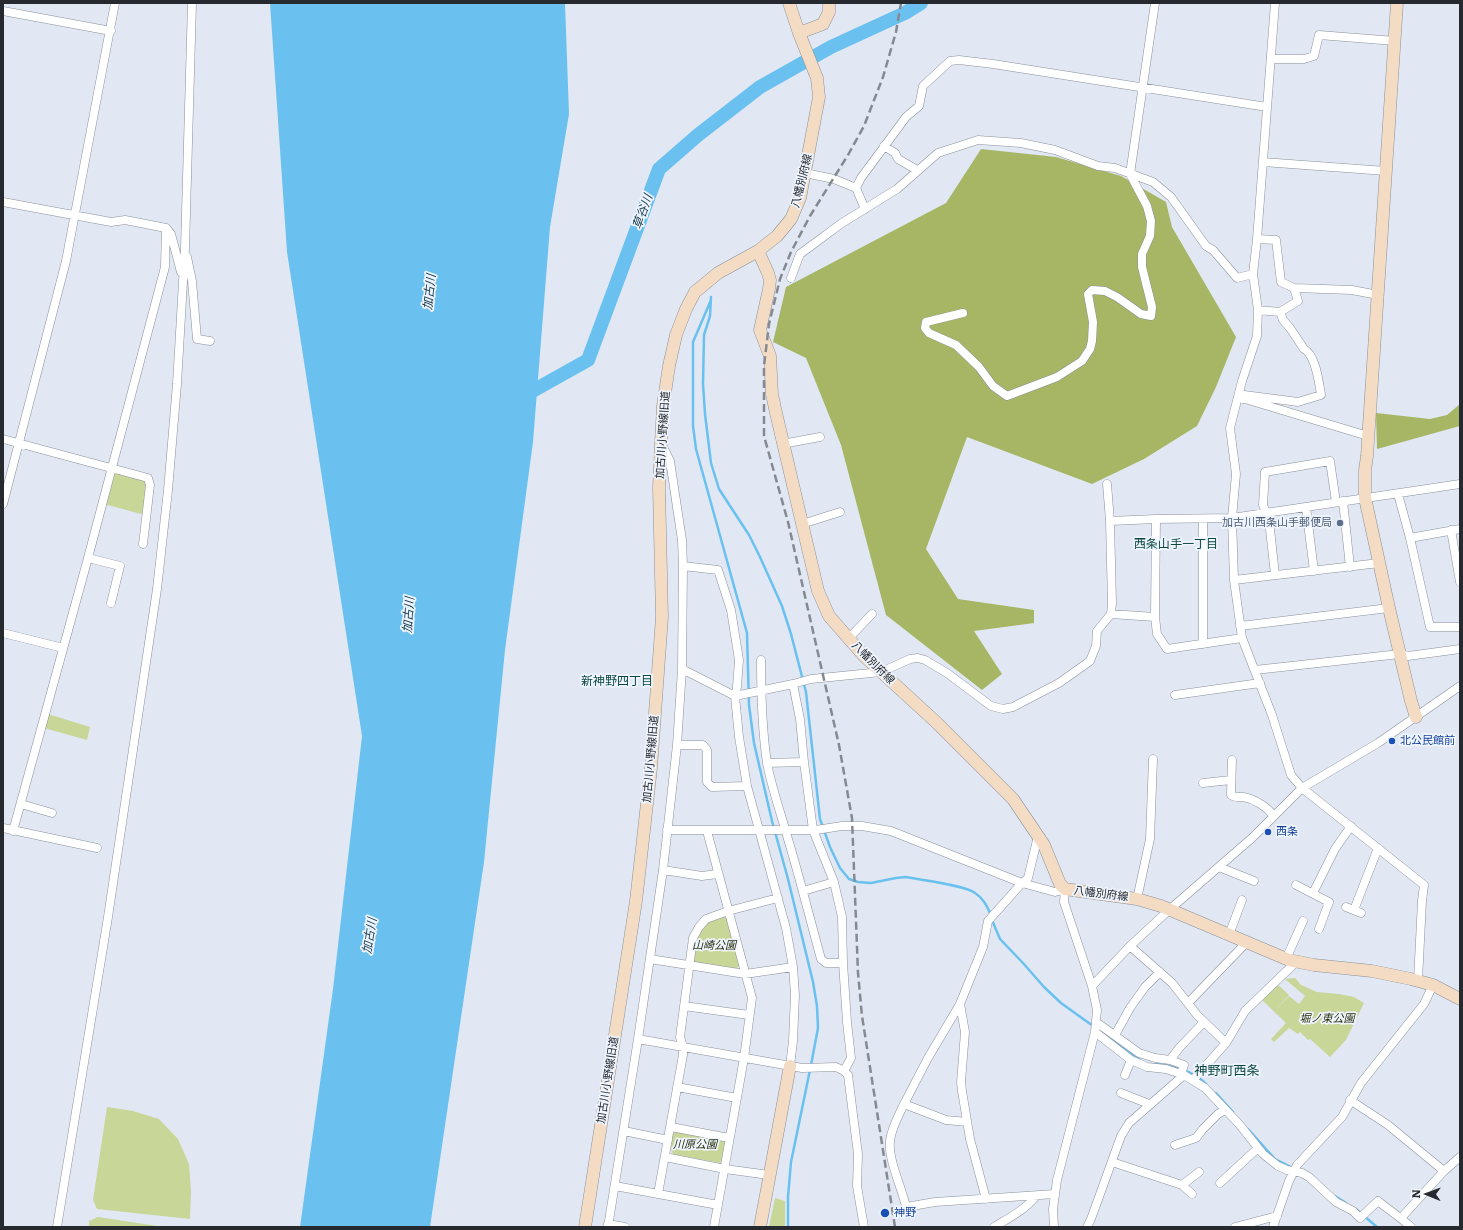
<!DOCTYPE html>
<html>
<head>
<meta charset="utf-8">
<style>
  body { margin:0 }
  #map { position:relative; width:1463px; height:1230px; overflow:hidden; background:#e1e8f3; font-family:Literata,serif }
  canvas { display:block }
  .frame { position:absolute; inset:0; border:4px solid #26292d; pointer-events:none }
  .north { position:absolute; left:1407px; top:1174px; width:40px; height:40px; -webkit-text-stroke:3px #eff5fe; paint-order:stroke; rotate:271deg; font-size:11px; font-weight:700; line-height:16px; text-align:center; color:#26292d }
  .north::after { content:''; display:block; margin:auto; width:14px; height:18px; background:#26292d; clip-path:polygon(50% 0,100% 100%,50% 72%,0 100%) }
</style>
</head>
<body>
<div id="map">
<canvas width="1463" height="1230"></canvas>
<div class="frame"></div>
<div class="north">N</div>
</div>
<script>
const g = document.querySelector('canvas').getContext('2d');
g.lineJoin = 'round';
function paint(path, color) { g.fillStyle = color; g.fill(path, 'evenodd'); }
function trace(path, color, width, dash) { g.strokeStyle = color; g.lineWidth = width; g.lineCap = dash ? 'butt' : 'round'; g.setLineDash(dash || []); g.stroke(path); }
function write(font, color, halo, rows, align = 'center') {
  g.font = font + ' Literata,"Noto Sans JP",serif'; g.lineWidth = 3.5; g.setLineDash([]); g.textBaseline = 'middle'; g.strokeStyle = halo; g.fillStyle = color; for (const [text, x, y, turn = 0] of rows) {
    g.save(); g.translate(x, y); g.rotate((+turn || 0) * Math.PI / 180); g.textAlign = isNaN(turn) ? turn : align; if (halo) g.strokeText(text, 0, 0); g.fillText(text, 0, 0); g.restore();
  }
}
paint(new Path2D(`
  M114,472L146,480L145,515L104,504Z
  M48,714L90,727L87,740L44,728Z
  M722,915L727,919L740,966L735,969L696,964L692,959L695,937L708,920Z
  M1295,978L1301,985L1317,992L1339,994L1354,997L1364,1003L1346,1040L1330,1057L1310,1039L1308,1040L1300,1032L1298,1034L1289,1028L1274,1042L1271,1039L1286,1023L1261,999L1276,983L1289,995L1275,1010L1289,996L1299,1004L1305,996L1285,979Z
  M107,1107L133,1111L159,1119L178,1139L189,1164L191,1191L190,1219L97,1209L93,1200Z
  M678,1129L725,1138V1160L720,1163L673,1154L671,1149L672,1135Z
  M775,1198L785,1201V1227H769Z
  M98,1217L164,1227H89V1221Z`), '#c8d698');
paint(new Path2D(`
  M981,149L1056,157L1121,176L1166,202L1172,227L1236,337L1216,387L1197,426L1144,459L1092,484L967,437L926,549L958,599L1034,610V623L974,631L1002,674L982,690L886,615L841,445L806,358L773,342L786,287L946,203Z
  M1460,404V426L1377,449L1376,413L1430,419L1447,415Z`), '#a6b665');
paint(new Path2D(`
  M270,3H565L569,114L550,227L533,442L505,650L484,862L430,1227H300L333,989L362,736L287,252Z`), '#6ac1f0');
trace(new Path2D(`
  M711,297L710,316L704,335L703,384L705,414L711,463L719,489L749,535L760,557L782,606L791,634L806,692L820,819L830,847L840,868L849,879L858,882L871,883L896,878L906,877C920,880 965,885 975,893C983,898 987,906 991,915
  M711,300L693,342V426L696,449L747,633L749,705L754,743L772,821L788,879L813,982L817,1006L818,1028L811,1065
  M992,920L1000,939L1023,963L1044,987L1061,1003L1093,1026
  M1098,1029L1140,1060
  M1155,1064C1173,1065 1193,1071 1206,1084
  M1216,1093L1233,1112
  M1248,1129L1275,1159L1293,1168
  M1335,1196L1346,1203
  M1357,1210L1377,1227
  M788,1227V1197L791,1162L810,1070`), '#6ac1f0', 2.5);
trace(new Path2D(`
  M520,398L588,360L659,169L698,135L760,87L831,47L905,13L921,3`), '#6ac1f0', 14);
const street = new Path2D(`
  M1275,3L1257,239L1253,274L1258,310L1257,336L1242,381L1230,428L1236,474L1232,518L1234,580L1242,638L1272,715L1291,775L1302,788L1424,885L1422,901L1418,980
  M3,11L111,31
  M1271,59H1304L1314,56L1319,35L1395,41
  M884,146L895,153L898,159L917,170
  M1263,162L1386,171
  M805,173L834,179L856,188
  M3,202L111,222L125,220L166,228L171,234L181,272
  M865,209L856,188L861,178L906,117L919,106L923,86L950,61L959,60L993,64L1267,107
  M1257,239L1276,240L1281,282L1294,288L1352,290L1378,295
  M187,257L192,281L197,339L210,341
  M791,278L800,254L815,243L842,223L897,189L938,153L978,140L1021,143L1055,150L1098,166L1115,168L1153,182L1171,197L1206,246L1213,250L1237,278L1253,274
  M1258,310L1280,312L1298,301L1294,288
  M963,313L926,322L925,328L929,333L956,345L979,367L993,386L1007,396L1057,377L1082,361L1090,349L1092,341L1093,322L1088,294L1092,290L1105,291L1117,297L1141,314L1151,316L1152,307L1142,267V254L1150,236L1151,221L1147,206L1130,174L1155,3
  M1243,399L1244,395L1298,402L1321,395C1319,383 1316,355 1304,349L1290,328L1283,320L1280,312
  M1245,399L1368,436
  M3,439L148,478L150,485L143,544
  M782,444L820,437
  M1107,484L1110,521
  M1398,494L1410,538L1430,627H1460
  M1343,501L1350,567
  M3,504L66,261L115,3
  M1306,507L1314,571
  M802,524L840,512
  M1451,530L1460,582
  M1410,538L1460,529
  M88,558L120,566L111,603
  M683,566L718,570L731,610L739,660L737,687L735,696L739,737L747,786L786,928L793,967L795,995L793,1041L790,1066
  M1275,575L1269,520L1263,505L1265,472L1330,461L1336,502
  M1234,580L1379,563
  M1111,614L1155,617L1156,519
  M1155,617L1157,634L1167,649L1242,638
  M1240,626L1389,608
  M3,633L63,648
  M849,638L872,614
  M1203,644V519
  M761,660C761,694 762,729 767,763C772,789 781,814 788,839C800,879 810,919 821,959L826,963H843
  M682,669L735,696L793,684L811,679L881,672L910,659L918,658L925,660L947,673L991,706L1003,709L1013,707L1059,683L1090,661L1096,646L1097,631L1111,614L1112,603L1110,521L1156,519L1232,518L1460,484
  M1255,670L1400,654L1408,656L1460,649
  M793,684L800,719L804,762L813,830L834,882L842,917L843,963L847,1022L851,1058L844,1071
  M1175,695L1260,683
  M677,745H703L707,750V782L712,787L747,786
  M1232,760L1231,795C1235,798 1238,797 1243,797C1255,799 1267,807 1274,816
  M767,763L804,762
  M1203,783L1231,780
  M21,804L52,813
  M3,828L97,848
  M667,830H816L842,826H862L891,831L1022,883L1055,892L1065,889L1064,902L1092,986L1097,1010L1095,1032L1057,1180L1053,1209L1054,1227
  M13,831L88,558L165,267L166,228
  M707,831L752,998L744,1058L714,1227
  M1219,867L1254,881
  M663,870L702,876L717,874
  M1296,885L1329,902L1319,929
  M803,891L834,882
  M1313,893L1335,849L1351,826
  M1137,899L1150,839L1153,759
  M1346,907L1361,913
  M1354,910L1378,848
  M1229,935L1242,900
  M1130,946L1172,983L1197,1015L1226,1043
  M650,959L745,974L793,967
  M1286,959L1303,921
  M1092,986L1130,946L1169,910L1252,838L1302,788L1378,743L1460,686
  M1188,1003L1247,942
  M960,1004L965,1032L961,1082L962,1091L970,1139L986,1199
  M684,1006L749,1015
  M1096,1022L1139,1053L1155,1058L1170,1060L1184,1065L1181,1074
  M1095,1032L1131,1060L1147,1067L1166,1069L1184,1075L1205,1088L1239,1124L1263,1154L1278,1166L1287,1170L1302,1173L1309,1177L1336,1202L1353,1211L1360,1218L1378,1201C1389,1210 1400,1217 1411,1227
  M1115,1035L1130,1008L1145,987L1160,972
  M638,1039L802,1068L836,1067L844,1071L848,1075L858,1154L857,1186L864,1227
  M1170,1060L1180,1047L1204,1022
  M1125,1075L1131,1060
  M1193,1080L1226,1043L1245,1011L1296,962
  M677,1087L737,1098
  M1121,1093L1149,1104
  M1350,1100L1388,1125L1444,1171L1460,1157
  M904,1104C899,1115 891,1129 890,1141C888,1160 902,1188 906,1207L935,1202L1055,1194
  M967,1122L946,1120L904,1104L928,1058L960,1004L983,947L988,921L1022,883L1028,878L1038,836
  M671,1127L729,1138
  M624,1131L668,1140
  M1175,1145L1196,1138L1203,1129L1218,1114L1225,1110
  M665,1157L725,1169L769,1175
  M1112,1162L1182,1185L1199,1172
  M1220,1183L1258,1148
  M1182,1185L1192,1194
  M615,1186L718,1205
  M658,1194L683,1055V1047L680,1037L693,938L699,927L706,919L728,911L778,898
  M1401,1218L1444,1171
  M608,1224L625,1227
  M57,1227L108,917L157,589L168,490L177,384L185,248L192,3
  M608,1227L638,1039L663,870L677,745L682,669L683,566L682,540L670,461L662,445
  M994,1227C1009,1218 1025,1210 1036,1196
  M1087,1227L1091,1219L1121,1136L1129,1123L1184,1075
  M1235,1227L1277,1216
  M1273,1227L1289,1181L1297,1165L1342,1117L1361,1083L1424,1004L1433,985`);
const secondary = new Path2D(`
  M1397,3L1367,456L1365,470V498L1389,608L1411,701L1416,717
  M799,33L823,24L829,12V3
  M758,251L768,273L770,280L769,289L760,330L770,356L772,394L776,413L818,591L829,616L864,656L937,723L1013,799L1044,845L1060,884L1065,889L1137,899L1161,906L1289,960L1314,965L1372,971L1411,979L1433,985L1460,999
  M585,1227L636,901L651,768L662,617L659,488L661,443L663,406L669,366L676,335L686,309L695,292L718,273L758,251L777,236L791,219L800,198L819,97L817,78L799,33L789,3
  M760,1227L790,1066`);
trace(street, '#8a909a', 9);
trace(secondary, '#8a909a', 13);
trace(street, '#fff', 8);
trace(secondary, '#f3dcc3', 12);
trace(new Path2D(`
  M895,1227L862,1016L858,973L852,818L839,745L788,522L764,436V366L769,324L780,279L791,252L810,216L848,155L864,126L883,77L896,32L901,3`), '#858a92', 2.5, [8, 4]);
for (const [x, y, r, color] of [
  [1340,523,4,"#5c6f8a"],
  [1392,741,4,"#1a4fb4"],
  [1268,832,4,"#1a4fb4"],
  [885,1213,5,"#1a4fb4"]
]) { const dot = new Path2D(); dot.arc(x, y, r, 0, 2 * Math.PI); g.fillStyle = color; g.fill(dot); trace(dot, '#eff5fe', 1.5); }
write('11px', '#26292d', '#eff5fe', [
  ["八幡別府線",802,181,-76],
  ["加古川小野線旧道",663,435,-86],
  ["八幡別府線",873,663,45],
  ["加古川小野線旧道",651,759,-85],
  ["八幡別府線",1101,894,7],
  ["加古川小野線旧道",608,1080,-81]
]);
write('11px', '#4e5e75', '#eff5fe', [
  ["加古川西条山手郵便局",1332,523]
], 'right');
write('11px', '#164399', '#eff5fe', [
  ["北公民館前",1400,741],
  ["西条",1276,832],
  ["神野",894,1213]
], 'left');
write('italic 11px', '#2b310e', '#eff5fe', [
  ["山崎公園",714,946],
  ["堀ノ東公園",1327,1019],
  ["川原公園",695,1145]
]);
write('italic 12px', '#163c50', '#eff5fe', [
  ["草谷川",643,212,-70],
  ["加古川",430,292,-84],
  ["加古川",409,615,-86],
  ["加古川",370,936,-81]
]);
write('12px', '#0d483f', '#eff5fe', [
  ["西条山手一丁目",1176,544],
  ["新神野四丁目",617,681]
]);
write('13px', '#0d483f', '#eff5fe', [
  ["神野町西条",1227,1071]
]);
</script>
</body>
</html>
